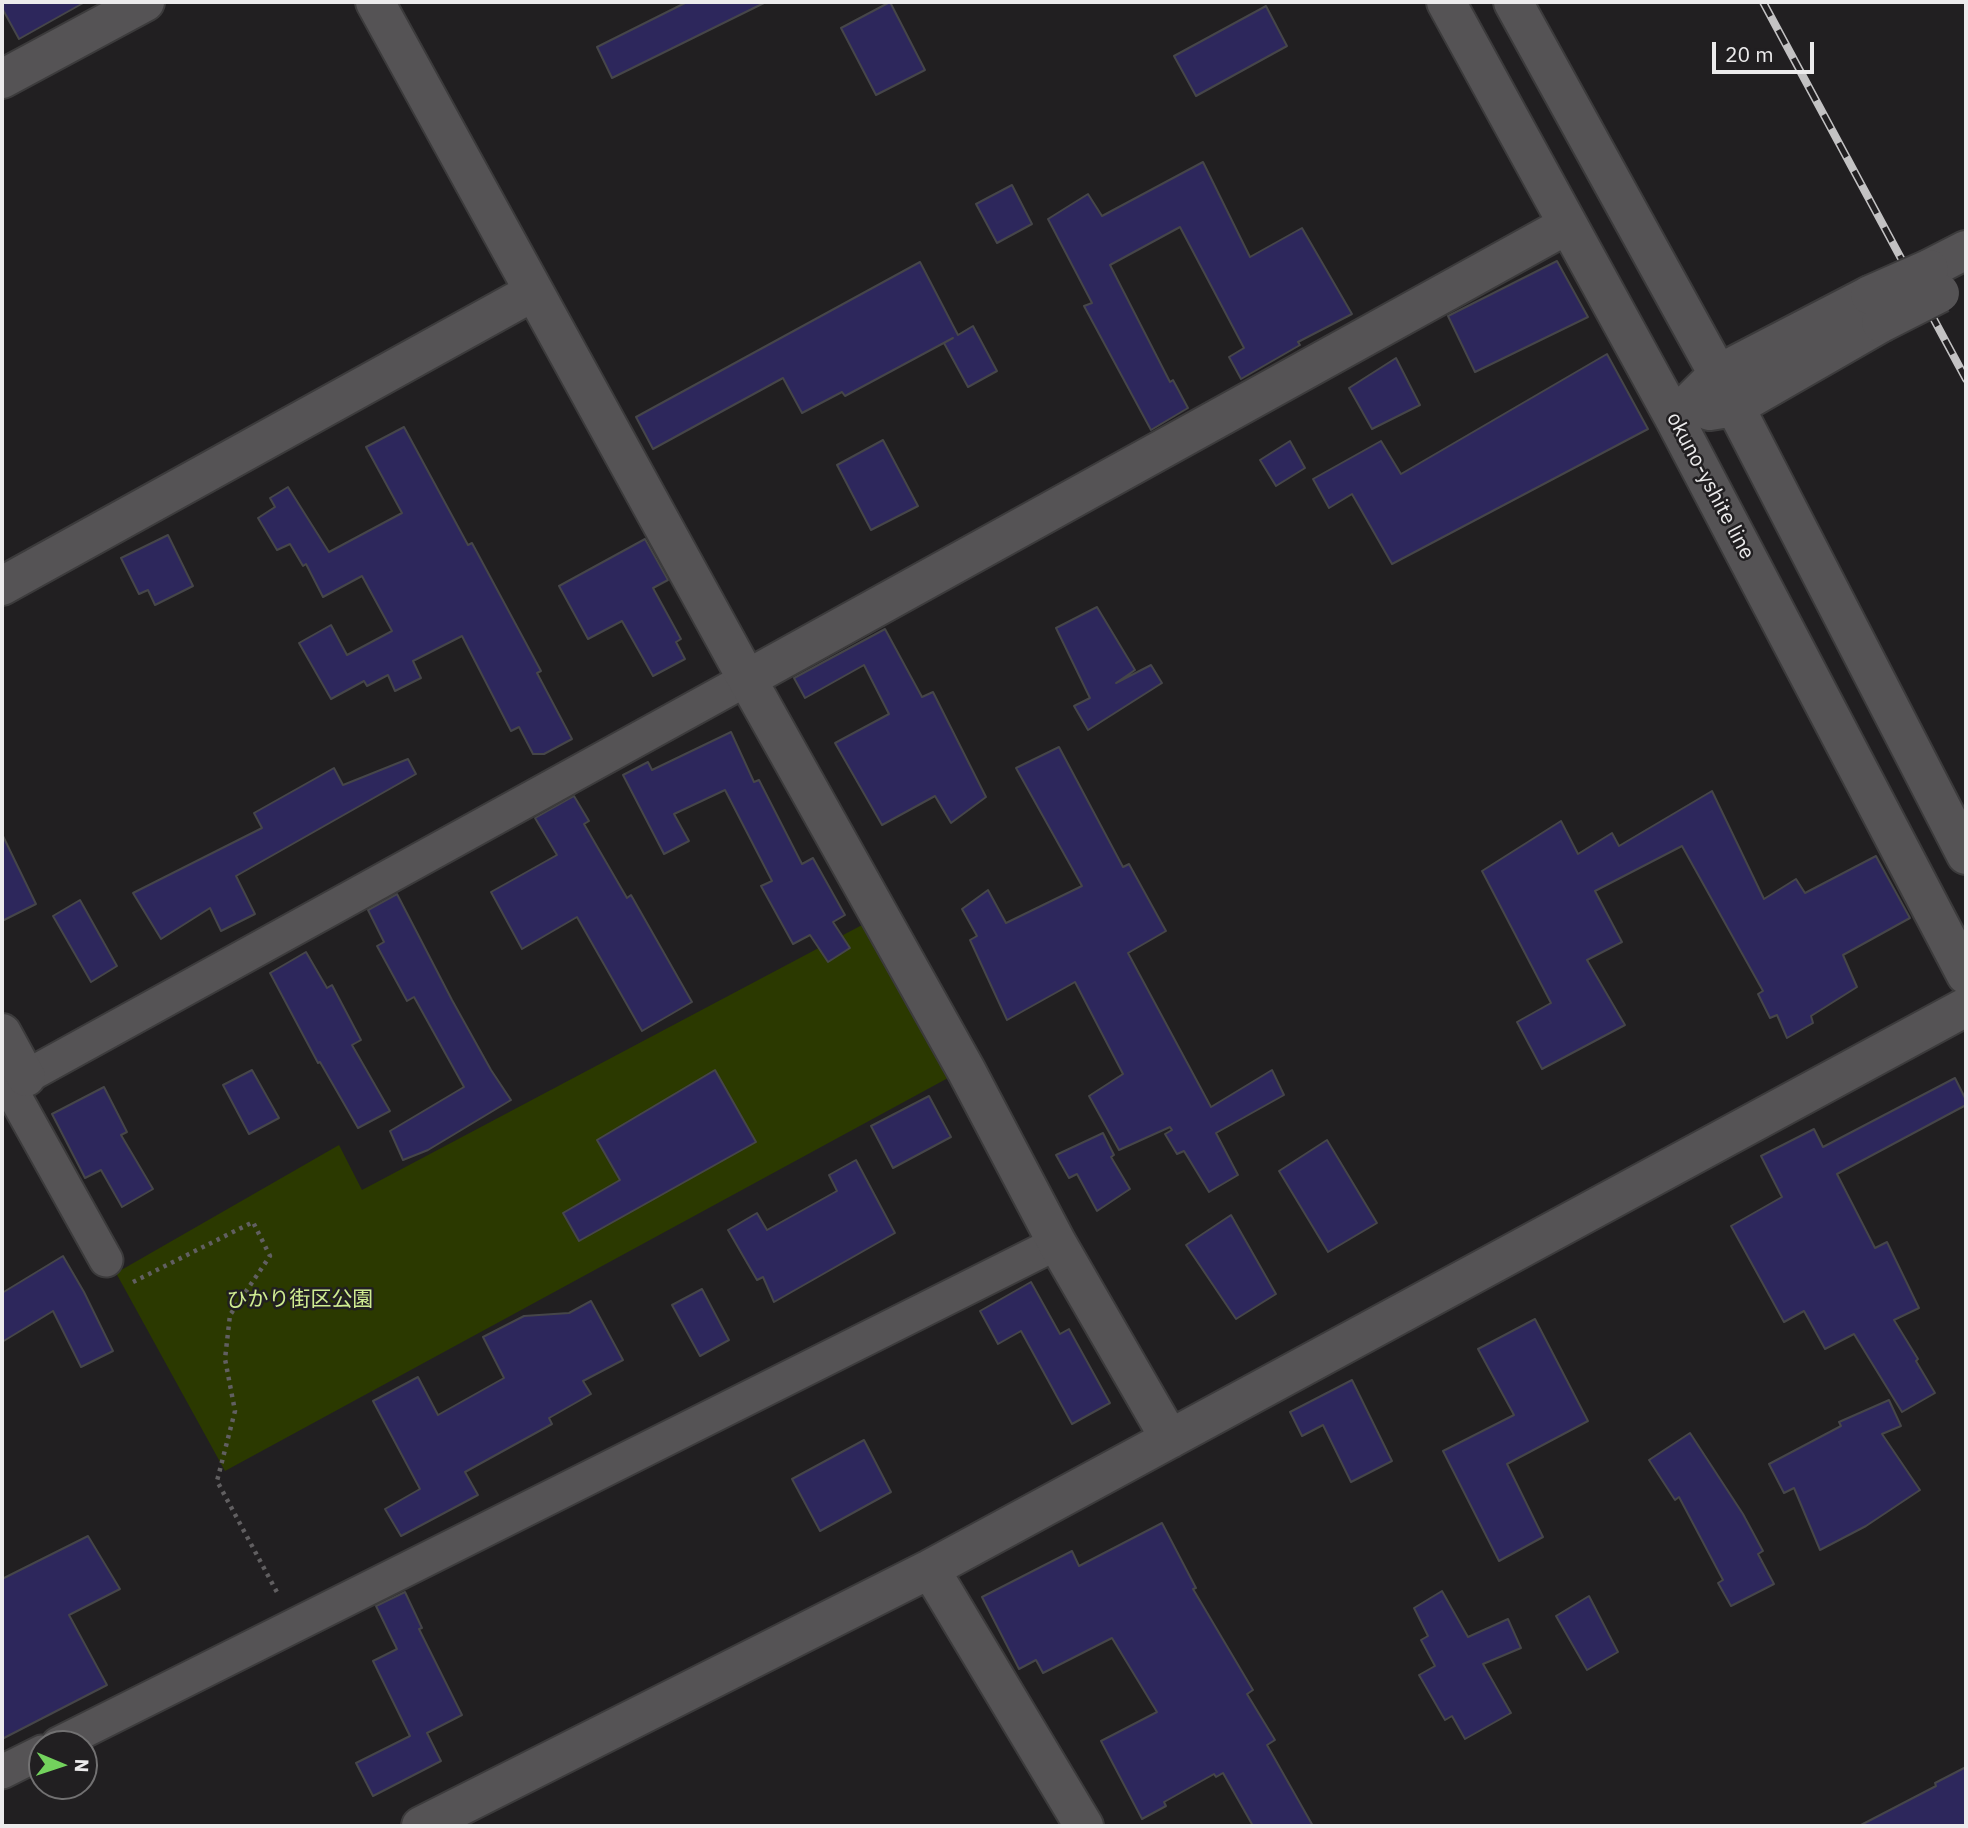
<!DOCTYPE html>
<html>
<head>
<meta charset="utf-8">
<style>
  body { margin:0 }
  #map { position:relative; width:1968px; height:1828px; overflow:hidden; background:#211f21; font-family:"IBM Plex Sans",sans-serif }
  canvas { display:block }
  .frame { position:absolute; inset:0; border:4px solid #ecebec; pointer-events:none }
  .north { position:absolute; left:28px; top:1730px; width:70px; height:70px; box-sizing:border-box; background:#211f21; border:2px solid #727172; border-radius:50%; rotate:92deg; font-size:19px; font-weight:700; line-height:28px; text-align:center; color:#ecebec }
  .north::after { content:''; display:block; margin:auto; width:24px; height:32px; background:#73d25d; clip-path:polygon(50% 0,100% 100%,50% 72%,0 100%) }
  .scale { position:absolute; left:1712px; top:42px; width:102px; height:32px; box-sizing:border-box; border:4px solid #ecebec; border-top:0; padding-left:9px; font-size:21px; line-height:24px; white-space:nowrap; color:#ecebec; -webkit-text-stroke:5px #211f21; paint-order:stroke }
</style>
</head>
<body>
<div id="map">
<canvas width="1968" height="1828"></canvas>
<div class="frame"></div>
<div class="north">N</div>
<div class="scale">20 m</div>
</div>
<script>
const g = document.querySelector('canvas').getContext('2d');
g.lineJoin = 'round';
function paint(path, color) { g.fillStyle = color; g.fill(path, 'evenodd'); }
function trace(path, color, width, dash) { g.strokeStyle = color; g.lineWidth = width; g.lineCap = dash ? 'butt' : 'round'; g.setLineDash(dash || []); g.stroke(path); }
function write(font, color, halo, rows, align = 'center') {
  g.font = font + ' "IBM Plex Sans","Noto Sans JP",sans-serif'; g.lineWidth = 5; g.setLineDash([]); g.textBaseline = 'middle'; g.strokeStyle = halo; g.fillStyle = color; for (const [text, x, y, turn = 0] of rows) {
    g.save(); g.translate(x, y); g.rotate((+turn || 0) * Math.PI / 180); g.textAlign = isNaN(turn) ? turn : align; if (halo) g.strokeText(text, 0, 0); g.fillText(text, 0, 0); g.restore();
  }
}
paint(new Path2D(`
  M862,925L948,1078L225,1471L116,1273L339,1145L362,1190Z`), '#2b3900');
const building = new Path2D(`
  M2,2H85L19,39L2,8Z
  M687,2H766L612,78L597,47Z
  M890,2L925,70L876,95L841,28Z
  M1266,6L1287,46L1196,96L1174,56Z
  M1203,162L1250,257L1302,228L1352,314L1298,342L1300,345L1241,379L1229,357L1244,348L1180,227L1110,265L1170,382L1173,380L1188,408L1151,430L1084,306L1092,303L1048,219L1088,194L1102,216Z
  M1012,185L1032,224L997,243L976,204Z
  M1557,261L1588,317L1475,372L1448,316Z
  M920,262L958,335L973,326L997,371L968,387L944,343L953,338L845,396L842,392L802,413L783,378L653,449L636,417Z
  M1607,354L1648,429L1392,564L1352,494L1329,508L1313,479L1381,441L1401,474Z
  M1396,358L1420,405L1372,429L1349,388Z
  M404,427L468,545L472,543L541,671L537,673L572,739L544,754H533L519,727L511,731L462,636L413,661L421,678L395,691L388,675L367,686L364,681L331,699L299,643L331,625L347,655L392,631L362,576L323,597L306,564L303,566L290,544L277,550L258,518L275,507L270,498L288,487L329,552L402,513L366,447Z
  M883,440L918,506L871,530L837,465Z
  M1290,441L1305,468L1276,486L1260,460Z
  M168,535L193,586L155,605L148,590L139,594L121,558Z
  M645,539L668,580L653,588L681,639L676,642L685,659L653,676L622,621L588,639L559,586Z
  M1097,607L1135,670L1116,683L1151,665L1162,683L1088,730L1074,706L1090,698L1056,628Z
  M885,629L922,697L933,692L986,797L951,823L935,796L882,825L835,743L889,714L864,665L805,698L794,678Z
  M731,732L754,782L759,780L802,864L813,858L845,915L833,922L850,948L828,962L810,935L793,944L761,886L772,881L725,790L674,814L689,841L664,854L623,775L648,762L652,770Z
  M1059,747L1123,867L1129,864L1166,931L1128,953L1211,1107L1272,1070L1284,1095L1216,1133L1238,1175L1209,1192L1184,1151L1177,1154L1165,1134L1172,1130L1170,1127L1119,1150L1089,1096L1123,1074L1075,982L1007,1020L970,940L977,936L962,909L988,890L1006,923L1082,886L1016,768Z
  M408,759L416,774L236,876L255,914L221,931L210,908L161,939L133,893L262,828L254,813L334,768L343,785Z
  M1712,791L1764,899L1796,879L1805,893L1876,856L1910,918L1843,955L1857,987L1811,1016L1813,1023L1787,1038L1777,1015L1770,1018L1758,994L1763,991L1682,846L1595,891L1622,942L1587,960L1625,1025L1542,1069L1517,1022L1551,1003L1482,871L1561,821L1578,854L1612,833L1619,846Z
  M574,796L589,821L584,824L627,898L631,895L692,1002L642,1031L577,917L522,949L491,892L557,855L535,818Z
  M2,834L36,904L2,921Z
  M397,894L452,1000L491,1070L511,1100L428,1150L403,1160L390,1131L464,1087L414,997L407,1001L377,946L384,942L368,910Z
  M80,900L117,966L91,982L53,916Z
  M306,952L327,988L332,985L361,1040L352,1045L390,1111L358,1128L320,1062L318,1063L270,973Z
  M252,1070L279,1118L249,1134L223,1085Z
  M715,1070L756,1142L579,1241L563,1213L620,1180L597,1140Z
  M1955,1078L1966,1100V1105L1837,1174L1875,1248L1887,1242L1919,1308L1894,1320L1918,1359L1916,1361L1935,1393L1902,1412L1854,1334L1825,1349L1804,1311L1784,1322L1731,1226L1782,1197L1761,1156L1814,1129L1823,1147Z
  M104,1087L127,1132L121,1135L153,1189L122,1207L101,1170L85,1178L52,1114Z
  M929,1096L951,1137L893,1168L871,1126Z
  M1103,1133L1114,1155L1111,1157L1130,1189L1097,1211L1077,1174L1069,1178L1056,1155Z
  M1327,1140L1377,1223L1328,1252L1279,1171Z
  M856,1160L895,1233L774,1302L763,1277L757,1280L728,1230L757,1213L767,1230L837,1191L829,1175Z
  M1231,1215L1276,1294L1236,1319L1186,1245Z
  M63,1256L84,1292L113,1351L81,1367L53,1311L2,1342V1293Z
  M1031,1282L1060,1334L1069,1329L1110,1403L1072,1424L1021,1331L998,1344L980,1311Z
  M702,1289L729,1340L700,1356L672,1305Z
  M591,1301L623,1360L583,1381L591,1394L549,1418L552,1424L465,1472L478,1495L401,1536L385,1509L420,1489L373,1401L418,1377L438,1415L504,1378L483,1337L524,1316L569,1313Z
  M1535,1319L1588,1421L1507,1464L1543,1537L1499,1561L1443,1451L1514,1415L1478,1349Z
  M1352,1380L1392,1461L1351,1482L1323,1425L1302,1436L1290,1412Z
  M1889,1400L1901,1426L1882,1434L1920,1490L1866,1526L1820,1550L1794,1488L1784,1493L1769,1464L1841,1426L1839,1422Z
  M1690,1433L1743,1514L1763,1551L1758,1554L1774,1584L1731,1606L1718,1583L1723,1580L1679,1497L1675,1500L1649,1460Z
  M864,1440L891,1492L820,1531L792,1479Z
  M1162,1523L1196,1588L1193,1589L1253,1690L1247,1694L1275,1740L1267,1745L1313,1826H1253L1223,1773L1216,1777L1214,1774L1164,1802L1166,1806L1142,1819L1101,1741L1157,1712L1112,1638L1043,1673L1036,1660L1019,1669L982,1597L1072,1551L1079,1566Z
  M88,1536L120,1589L69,1615L107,1685L2,1739V1579Z
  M1442,1591L1468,1637L1508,1619L1521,1648L1483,1664L1511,1713L1465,1739L1452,1716L1445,1720L1419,1675L1435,1666L1421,1640L1428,1636L1414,1608Z
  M405,1592L422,1628L419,1629L462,1715L427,1733L441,1761L373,1796L356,1763L410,1736L373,1661L397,1649L376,1606Z
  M1589,1596L1618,1652L1587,1670L1556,1616Z
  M1966,1767V1826H1859L1936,1786L1935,1783Z`);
paint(building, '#2d275c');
trace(building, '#464649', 2);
const street = new Path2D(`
  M9,1086L106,1260
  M2,1090L747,679
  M58,1744L1057,1243
  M2,1772L42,1752`);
const secondary = new Path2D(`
  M375,2L747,679L966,1070L1057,1243L1170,1439
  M1446,2L1674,418L1966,975
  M1513,2L1718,374L1966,855
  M2,79L145,2
  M1929,269L1966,250
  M1710,411L1735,407L1881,323
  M1674,418L1718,374L1870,295
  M2,586L533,292
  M747,679L1567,225
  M2,1033L26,1077
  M930,1569L1084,1826
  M421,1826L930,1569L1966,1007`);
trace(street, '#3c3b3c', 37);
trace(secondary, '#3c3b3c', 42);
trace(new Path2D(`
  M133,1282L253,1222L270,1256L230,1315L225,1359L235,1411L217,1481L279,1596`), '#615f61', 4.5, [3.5, 5]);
trace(street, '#555355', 33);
trace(secondary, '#555355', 38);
const rail = new Path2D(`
  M1763,2L1966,379`);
trace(rail, '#c3c2c3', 8);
trace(rail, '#211f21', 5, [16]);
const secondaryBridge = new Path2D(`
  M1870,295L1929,269
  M1881,323L1940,293`);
trace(secondaryBridge, '#3c3b3c', 42, []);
trace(secondaryBridge, '#555355', 38);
write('21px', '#ecebec', '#211f21', [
  ["okuno-yshite line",1710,486,62]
]);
write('21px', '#cfec91', '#211f21', [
  ["ひかり街区公園",300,1300]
]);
</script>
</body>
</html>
